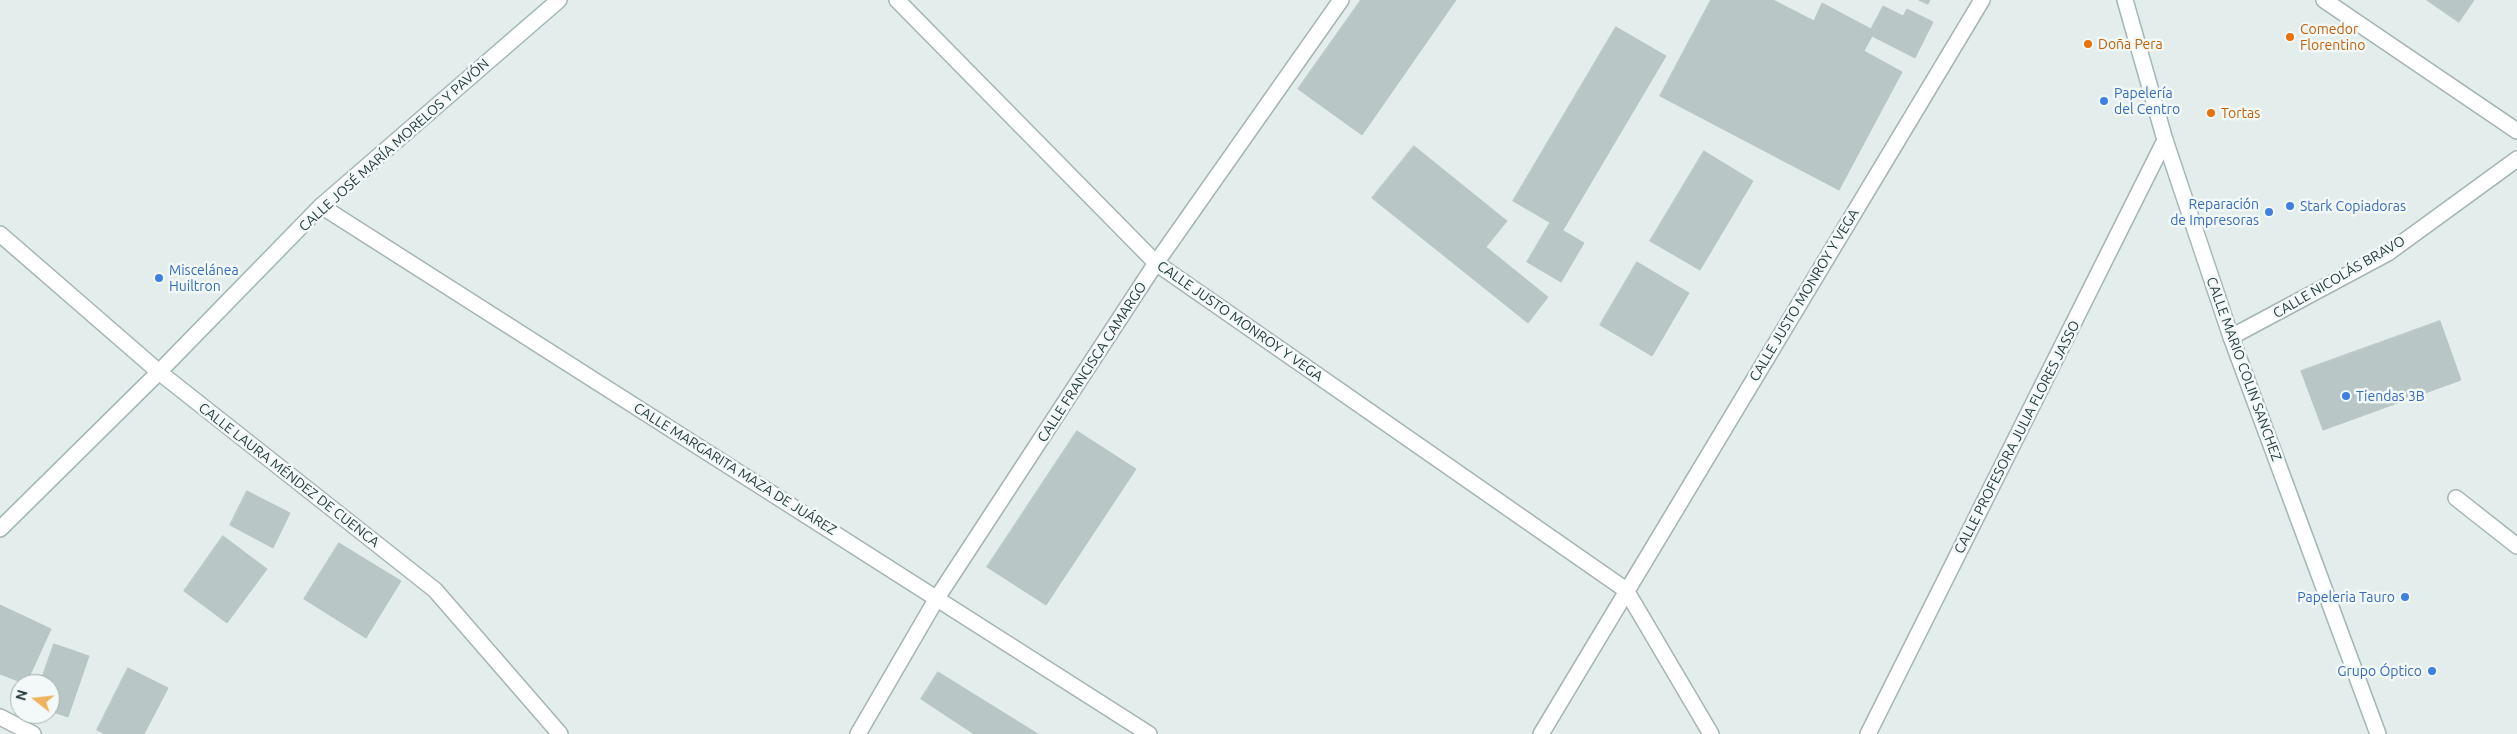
<!DOCTYPE html>
<html>
<head>
<meta charset="utf-8">
<style>
  body { margin:0 }
  #map { position:relative; width:2517px; height:734px; overflow:hidden; background:#e3edeb; font-family:Ubuntu,sans-serif }
  canvas { display:block }
  .north { position:absolute; left:10px; top:674px; width:50px; height:50px; box-sizing:border-box; background:#f3f9f8; border:1px solid #a0adae; border-radius:50%; rotate:286deg; font-size:14px; font-weight:700; line-height:20px; text-align:center; color:#233c3e }
  .north::after { content:''; display:block; margin:auto; width:18px; height:22px; background:#efb35e; clip-path:polygon(50% 0,100% 100%,50% 72%,0 100%) }
</style>
</head>
<body>
<div id="map">
<canvas width="2517" height="734"></canvas>
<div class="north">N</div>
</div>
<script>
const g = document.querySelector('canvas').getContext('2d');
g.lineJoin = 'round';
function paint(path, color) { g.fillStyle = color; g.fill(path, 'evenodd'); }
function trace(path, color, width, dash) { g.strokeStyle = color; g.lineWidth = width; g.lineCap = dash ? 'butt' : 'round'; g.setLineDash(dash || []); g.stroke(path); }
function write(font, color, halo, rows, align = 'center') {
  g.font = font + ' Ubuntu,sans-serif'; g.lineWidth = 5; g.setLineDash([]); g.textBaseline = 'middle'; g.strokeStyle = halo; g.fillStyle = color; for (const [text, x, y, turn = 0] of rows) {
    g.save(); g.translate(x, y); g.rotate((+turn || 0) * Math.PI / 180); g.textAlign = isNaN(turn) ? turn : align; if (halo) g.strokeText(text, 0, 0); g.fillText(text, 0, 0); g.restore();
  }
}
const building = new Path2D(`
  M1361,0H1456L1362,135L1298,89Z
  M1711,0H1773L1814,21L1822,3L1871,29L1883,6L1903,16L1907,9L1933,22L1915,58L1872,36L1864,51L1902,72L1839,190L1660,96Z
  M1919,0H1930L1928,4Z
  M2427,0H2474L2459,22Z
  M1616,27L1666,56L1563,230L1513,201Z
  M1414,146L1507,221L1486,247L1548,297L1528,323L1372,198Z
  M1704,151L1753,181L1700,270L1650,241Z
  M1550,223L1584,243L1561,282L1527,262Z
  M1637,262L1689,293L1652,356L1600,325Z
  M2440,321L2461,380L2323,430L2301,371Z
  M1077,431L1136,469L1046,605L987,567Z
  M247,491L290,513L273,548L230,525Z
  M223,536L267,569L227,623L184,591Z
  M339,543L401,581L366,638L304,599Z
  M0,605L51,629L26,684L0,674Z
  M54,644L89,656L68,717L50,711V684H40Z
  M128,668L168,688L144,734H105L97,730Z
  M938,672L1038,734H974L921,699Z`);
paint(building, '#b8c7c6');
trace(building, '#b5c6c5', 1);
const street = new Path2D(`
  M897,0L1156,263L1626,590L1711,734
  M2324,0L2517,131
  M321,206L1149,734
  M0,234L159,372L435,590L560,734
  M2231,337L2388,253L2517,159
  M2456,498L2517,546
  M0,717L33,734
  M858,734L937,598L1156,263L1341,0
  M1541,734L1982,0
  M1868,734L2165,140`);
const secondary = new Path2D(`
  M2125,0L2165,140L2231,337L2378,734
  M0,529L159,372L321,206L559,0`);
trace(street, '#a6b4b4', 18);
trace(secondary, '#a1b8b7', 18);
trace(street, '#fff', 15);
trace(secondary, '#fff', 15);
for (const [x, y, r, color] of [
  [2290,37,5,"#e8710a"],
  [2088,44,5,"#e8710a"],
  [2104,101,5,"#3f7fe0"],
  [2211,113,5,"#e8710a"],
  [2290,206,5,"#3f7fe0"],
  [2269,212,5,"#3f7fe0"],
  [159,278,5,"#3f7fe0"],
  [2346,396,5,"#3f7fe0"],
  [2405,597,5,"#3f7fe0"],
  [2432,671,5,"#3f7fe0"]
]) { const dot = new Path2D(); dot.arc(x, y, r, 0, 2 * Math.PI); g.fillStyle = color; g.fill(dot); trace(dot, '#f3f9f8', 2); }
write('14px', '#c56008', '#f3f9f8', [
  ["Comedor",2300,29],
  ["Florentino",2300,45],
  ["Doña Pera",2098,44],
  ["Tortas",2221,113]
], 'left');
write('14px', '#366cbe', '#f3f9f8', [
  ["Papelería",2114,93],
  ["del Centro",2114,109],
  ["Reparación",2259,204,"right"],
  ["de Impresoras",2259,220,"right"],
  ["Stark Copiadoras",2300,206],
  ["Miscelánea",169,270],
  ["Huiltron",169,286],
  ["Tiendas 3B",2356,396],
  ["Papeleria Tauro",2395,597,"right"],
  ["Grupo Óptico",2422,671,"right"]
], 'left');
write('14px', '#233c3e', '#f3f9f8', [
  ["CALLE JOSÉ MARÍA MORELOS Y PAVÓN",394,145,-42],
  ["CALLE NICOLÁS BRAVO",2339,277,-30],
  ["CALLE JUSTO MONROY Y VEGA",1804,295,-59],
  ["CALLE JUSTO MONROY Y VEGA",1240,321,35],
  ["CALLE FRANCISCA CAMARGO",1092,362,-57],
  ["CALLE MARIO COLIN SANCHEZ",2244,369,70],
  ["CALLE PROFESORA JULIA FLORES JASSO",2017,437,-63],
  ["CALLE MARGARITA MAZA DE JUÁREZ",735,469,32],
  ["CALLE LAURA MÉNDEZ DE CUENCA",289,475,38]
]);
</script>
</body>
</html>
